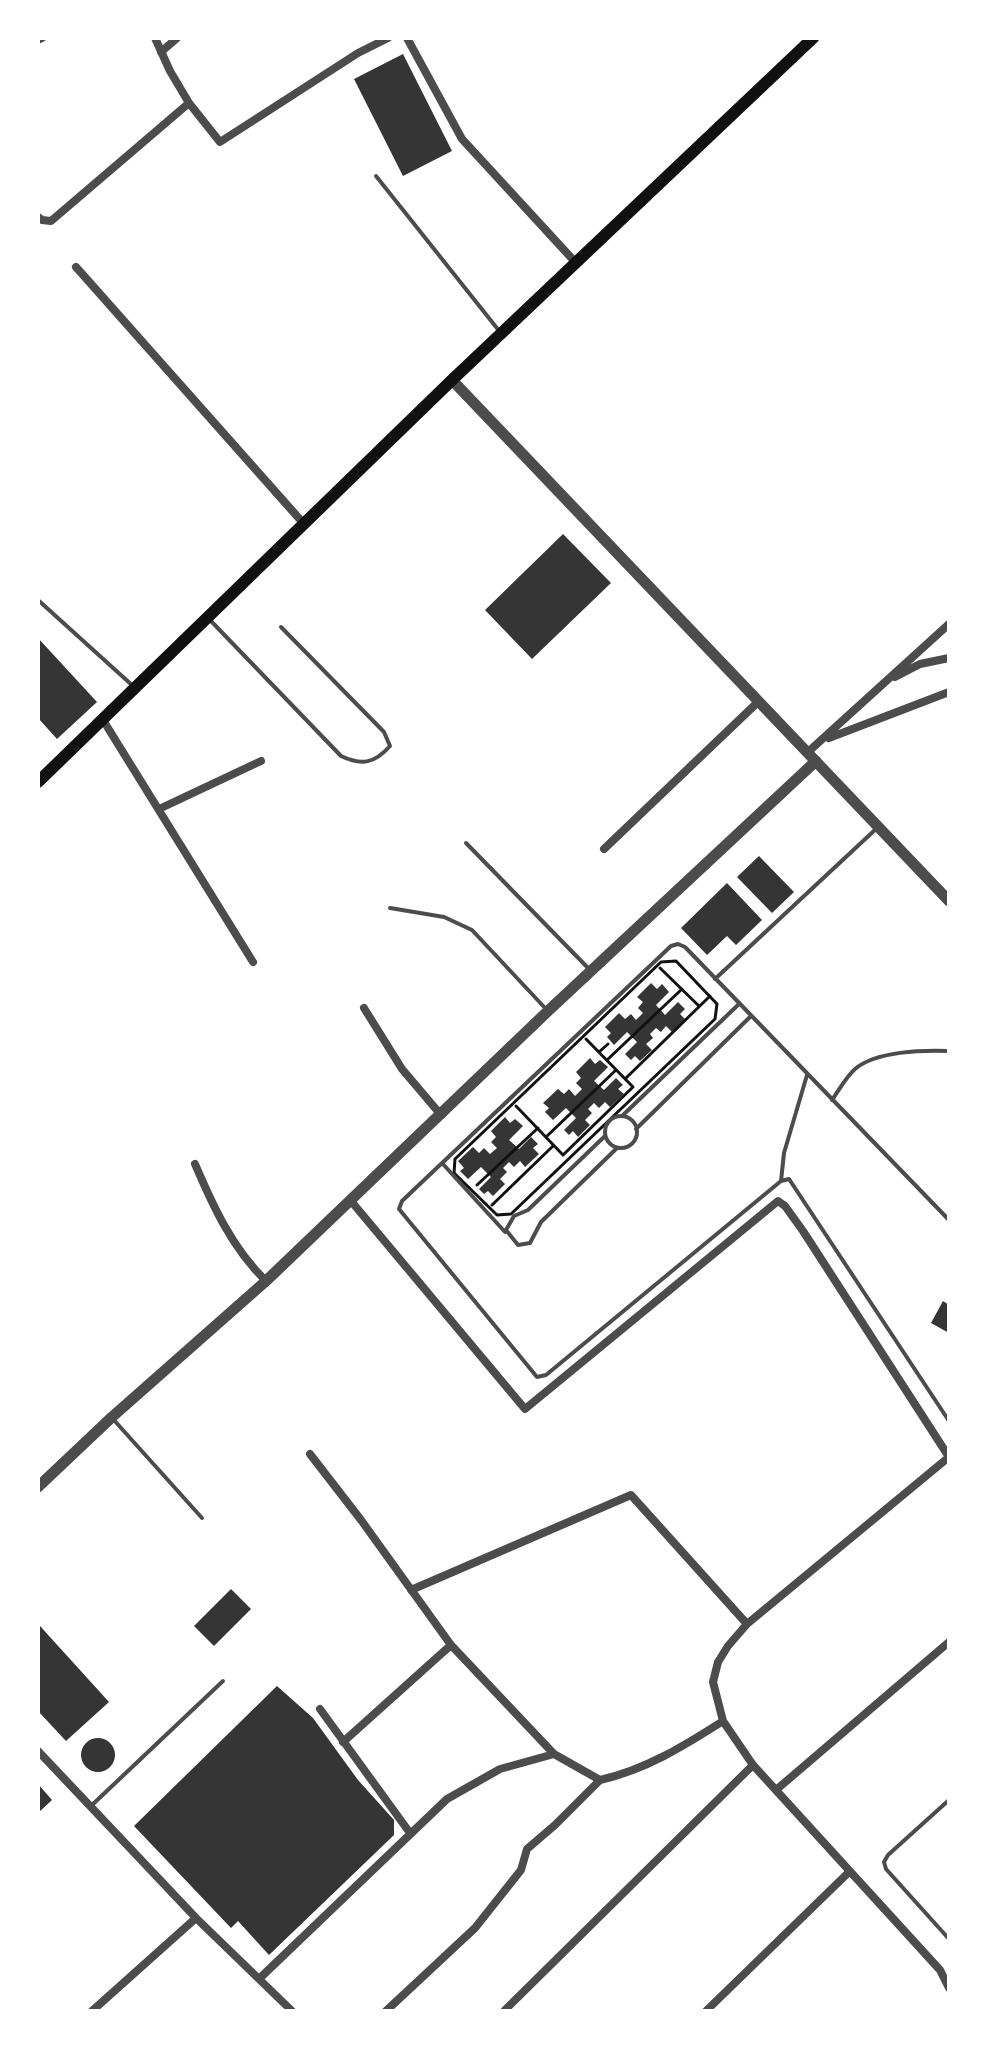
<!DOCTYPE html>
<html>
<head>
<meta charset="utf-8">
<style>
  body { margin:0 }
  #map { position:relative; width:987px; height:2049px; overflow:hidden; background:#fff; font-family:Rubik,sans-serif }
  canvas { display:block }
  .frame { position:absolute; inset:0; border:40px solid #fff; pointer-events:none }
</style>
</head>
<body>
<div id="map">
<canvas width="987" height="2049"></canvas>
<div class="frame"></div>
</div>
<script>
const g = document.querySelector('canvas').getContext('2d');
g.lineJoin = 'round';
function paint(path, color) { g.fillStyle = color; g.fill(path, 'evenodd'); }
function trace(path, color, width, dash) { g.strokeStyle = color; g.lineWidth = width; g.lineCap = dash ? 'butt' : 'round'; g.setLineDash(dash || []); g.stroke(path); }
paint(new Path2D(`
  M403,54L452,151L403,176L354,79Z
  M563,534L611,583L532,659L485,610Z
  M38,638L97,702L57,739L38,718Z
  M759,856L794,892L772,913L737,877Z
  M727,883L762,920L736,945L727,936L707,955L681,928Z
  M651,983L657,989L662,984L669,992L656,1005L665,1015L678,1002L685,1009L680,1014L685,1019L672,1032L666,1026L661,1032L656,1028L650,1034L653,1038L646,1044L652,1050L640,1061L635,1056L631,1060L625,1054L637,1042L627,1032L614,1045L607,1037L611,1033L605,1027L619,1013L625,1019L631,1014L636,1020L643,1013L638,1008L643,1002L637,997Z
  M590,1058L595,1064L600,1060L608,1067L594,1081L604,1090L616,1078L623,1085L618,1089L624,1094L610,1107L605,1102L599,1108L594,1103L588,1109L592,1113L585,1120L590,1125L578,1137L573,1131L569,1135L564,1130L576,1118L566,1108L553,1120L545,1112L549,1108L543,1103L558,1089L564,1094L569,1089L575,1096L582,1089L576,1083L581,1078L576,1072Z
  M505,1117L510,1123L515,1119L523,1126L509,1140L519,1149L531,1137L538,1144L533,1148L539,1154L525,1167L520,1161L514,1167L509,1162L503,1168L507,1172L500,1179L505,1184L493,1196L488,1191L484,1194L479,1189L491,1177L481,1167L468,1179L460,1171L464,1168L458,1161L473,1147L479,1153L484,1148L490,1154L497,1148L491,1142L496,1137L491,1131Z
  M943,1301L949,1305V1333L931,1323Z
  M231,1589L251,1609L214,1646L194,1626Z
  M40,1626L109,1702L66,1741L38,1711Z
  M277,1686L313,1718L358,1780L394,1820V1835L269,1955L238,1921L231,1928L134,1826Z
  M81 1755a17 17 0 1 1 34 0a17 17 0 1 1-34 0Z
  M38,1784L52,1800L38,1813Z`), '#353535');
trace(new Path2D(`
  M676,961L717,1004L715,1019L511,1214L497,1215L454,1173L455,1159L661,962Z
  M660,968L699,1006
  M599,1052L608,1044
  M607,1060L682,989
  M625,1079L710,996
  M516,1106L563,1155L633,1087L586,1039
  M546,1137L616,1070
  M477,1185L538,1128
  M492,1205L553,1146`), '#111', 3);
trace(new Path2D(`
  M376,176L500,332
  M38,600L133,686
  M209,619L341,756C362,766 375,763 390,746L384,732L281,627
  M466,843L589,969
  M390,908L444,917L472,930L546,1009
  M715,979L877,828
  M832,1100C839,1090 846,1077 855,1069C876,1051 923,1050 949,1051
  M622,1116L739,1004
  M605 1132a16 16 0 1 1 32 0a16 16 0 1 1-32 0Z
  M636,1129L751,1016
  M605,1136L528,1210L514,1216L506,1230L518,1245L530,1243L541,1222L617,1148
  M442,1163L505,1232
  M781,1181L784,1153L807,1075
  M949,1220L685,947L678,944L671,946L402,1201L399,1209L537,1377L546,1375L781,1181L789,1179L949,1421
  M113,1419L202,1518
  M949,1800L888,1855L884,1862L886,1869L949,1939
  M92,1805L223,1681`), '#4c4c4c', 4);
trace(new Path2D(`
  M155,38L170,71L189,103L220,142L358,53L388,38
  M407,38L462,139L577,264
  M38,40L42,38
  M161,52L177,38
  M38,217L42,220L51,221L189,103
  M76,267L304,524
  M895,677L920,664L949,658
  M103,720L253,962
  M829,738L949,692
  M808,752L949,624
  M159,809L261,761
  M604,849L759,701
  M364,1008L402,1069L441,1115
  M195,1164C213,1206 232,1248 266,1281
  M351,1201L525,1409L778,1201L785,1206L803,1231L949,1457
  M310,1454L361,1520L451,1645L554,1754L600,1780C645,1770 684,1746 723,1721
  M949,1457L747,1624L728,1646L718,1662L713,1682L723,1721L753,1765L940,1970L949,1988
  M411,1590L631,1495L747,1624
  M320,1709L410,1833
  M343,1742L451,1645
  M38,1751L196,1918L292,2011
  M776,1790L949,1642
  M260,1978L447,1799L500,1769L554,1754
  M92,2011L196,1918
  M386,2011L475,1928L521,1870L527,1849L555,1825L600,1780
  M504,2011L753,1765
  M706,2011L849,1872`), '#4c4c4c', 8);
trace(new Path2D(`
  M452,380L949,901
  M38,1487L112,1417L266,1281L548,1011L816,761`), '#4c4c4c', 11);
trace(new Path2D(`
  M38,782L452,380L813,38`), '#111', 12);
</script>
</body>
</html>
